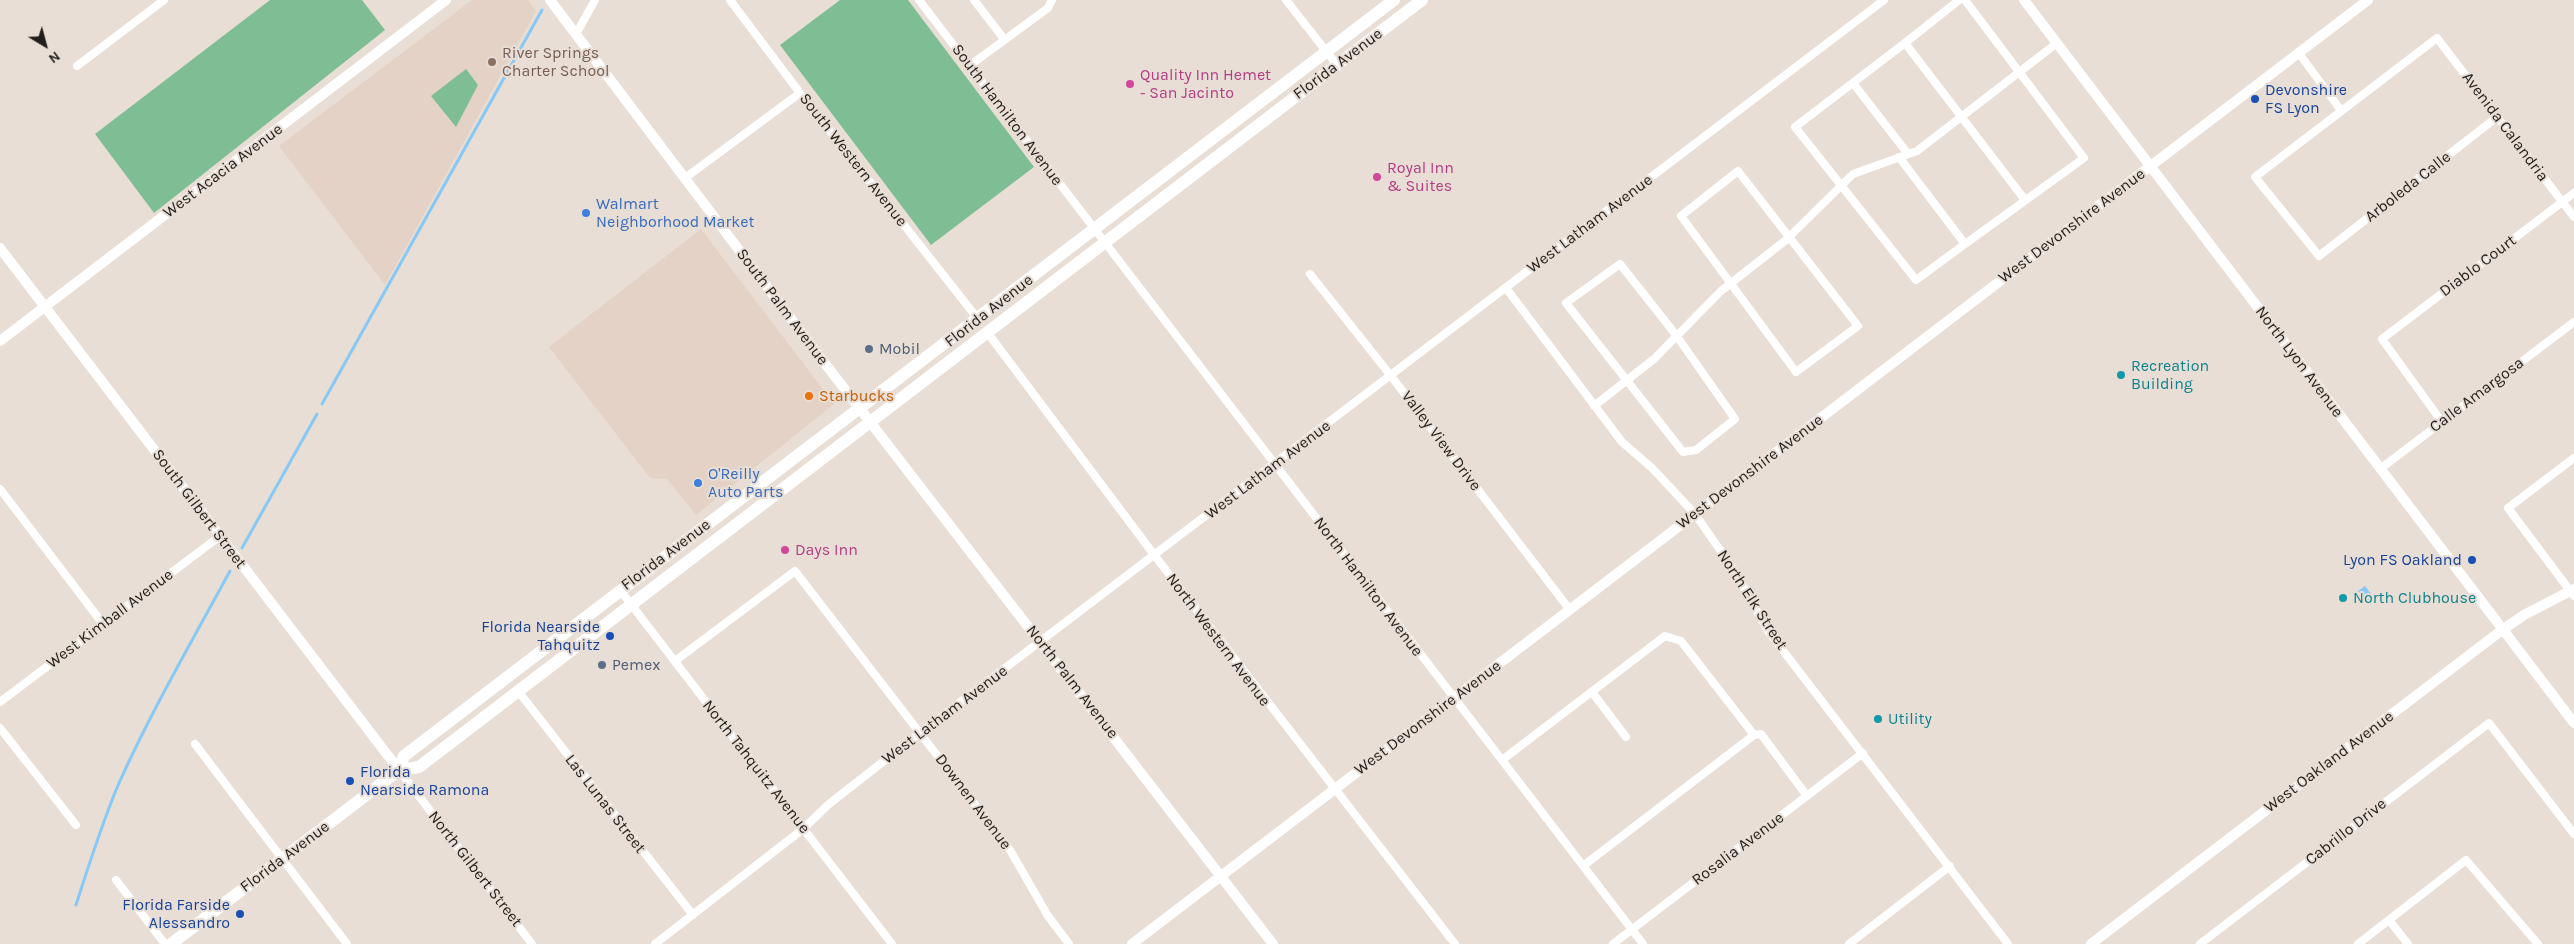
<!DOCTYPE html>
<html>
<head>
<meta charset="utf-8">
<style>
  body { margin:0 }
  #map { position:relative; width:2574px; height:944px; overflow:hidden; background:#e8ded5; font-family:Karla,sans-serif }
  canvas { display:block }
  .north { position:absolute; left:20px; top:20px; width:50px; height:50px; -webkit-text-stroke:4px #e8ded5; paint-order:stroke; rotate:143deg; font-size:14px; font-weight:700; line-height:20px; text-align:center; color:#221e1b }
  .north::after { content:''; display:block; margin:auto; width:18px; height:22px; background:#221e1b; clip-path:polygon(50% 0,100% 100%,50% 72%,0 100%) }
</style>
</head>
<body>
<div id="map">
<canvas width="2574" height="944"></canvas>
<div class="north">N</div>
</div>
<script>
const g = document.querySelector('canvas').getContext('2d');
g.lineJoin = 'round';
function paint(path, color) { g.fillStyle = color; g.fill(path, 'evenodd'); }
function trace(path, color, width, dash) { g.strokeStyle = color; g.lineWidth = width; g.lineCap = dash ? 'butt' : 'round'; g.setLineDash(dash || []); g.stroke(path); }
function write(font, color, halo, rows, align = 'center') {
  g.font = font + ' Karla,sans-serif'; g.lineWidth = 4; g.setLineDash([]); g.textBaseline = 'middle'; g.strokeStyle = halo; g.fillStyle = color; for (const [text, x, y, turn = 0] of rows) {
    g.save(); g.translate(x, y); g.rotate((+turn || 0) * Math.PI / 180); g.textAlign = isNaN(turn) ? turn : align; if (halo) g.strokeText(text, 0, 0); g.fillText(text, 0, 0); g.restore();
  }
}
paint(new Path2D(`
  M472,0H528L536,11L385,285L279,146Z
  M701,229L834,404L696,515L667,479L650,478L549,347Z`), '#e3d2c5');
paint(new Path2D(`
  M270,0H362L385,30L154,213L95,134Z
  M840,0H908L1034,167L931,245L780,45Z
  M466,69L478,85L456,127L431,96Z`), '#7fbe94');
paint(new Path2D(`
  M2365,586L2375,599L2368,604L2358,591Z`), '#86c8f6');
trace(new Path2D(`
  M322,404L542,10
  M242,548L317,414
  M76,905C89,864 102,823 119,783C152,710 192,641 230,571`), '#86c8f6', 3);
trace(new Path2D(`
  M730,0L800,93L978,319
  M919,0L1643,944
  M974,0L1004,39
  M1286,0L1337,65
  M1959,0L1905,43L2025,200
  M1965,0L2084,158L1965,244
  M576,34L595,0
  M2298,52L2340,109
  M77,66L164,0
  M969,66L1048,8L1052,0
  M1853,83L1908,154
  M2497,117L2319,256L2255,177L2437,38L2574,217
  M1899,157L1965,244L1916,280L1795,127L1905,43
  M1738,171L1858,326L1796,372L1681,216Z
  M685,178L800,93
  M1620,264L1676,335L1735,419L1696,450L1683,452L1566,303Z
  M1310,274L1391,376L1570,610
  M1506,288L1622,442L1652,468L1695,514L1734,570L1768,631L2008,944
  M987,332L1155,556L1455,944
  M1594,406L1654,359L1721,291L1786,240L1853,174L1917,151L2057,43
  M2442,422L2382,339L2574,193
  M2574,458L2508,508L2574,596
  M2380,469L2574,322
  M0,489L103,624
  M620,590L892,944
  M675,661L795,571L1010,850L1048,916L1069,944
  M518,691L693,915
  M1592,692L1626,737
  M0,702L220,536
  M0,728L76,825
  M195,744L347,944
  M1502,760L1665,636L1681,641L1754,735L1761,734L1807,796
  M399,770L532,944
  M1583,866L1754,735
  M116,880L165,944
  M2389,920L2408,944
  M655,944L803,829L829,804L921,732L1884,0
  M1613,944L1863,753
  M1849,944L1950,866
  M2200,944L2489,723L2574,834
  M2358,944L2466,860L2538,944`), '#fff', 8);
trace(new Path2D(`
  M550,0L823,361L1273,944
  M2024,0L2574,723
  M0,248L399,770
  M0,341L446,0
  M1132,944L2368,0
  M2091,944L2502,630L2524,615L2574,589`), '#fff', 10);
trace(new Path2D(`
  M399,770L404,756L1394,0
  M171,944L399,770L419,767L1422,0`), '#fff', 12);
for (const [x, y, r, color] of [
  [492,62,5,"#8d6e63"],
  [1130,84,5,"#d1479c"],
  [2255,99,5,"#1a4fb4"],
  [1377,177,5,"#d1479c"],
  [586,213,5,"#3f7fe0"],
  [869,349,5,"#5c6f8a"],
  [2121,375,5,"#0f9aa8"],
  [809,396,5,"#e8710a"],
  [698,483,5,"#3f7fe0"],
  [785,550,5,"#d1479c"],
  [2472,560,5,"#1a4fb4"],
  [2343,598,5,"#0f9aa8"],
  [610,636,5,"#1a4fb4"],
  [602,665,5,"#5c6f8a"],
  [1878,719,5,"#0f9aa8"],
  [350,781,5,"#1a4fb4"],
  [240,914,5,"#1a4fb4"]
]) { const dot = new Path2D(); dot.arc(x, y, r, 0, 2 * Math.PI); g.fillStyle = color; g.fill(dot); trace(dot, '#e8ded5', 2); }
write('16px', '#785e54', '#e8ded5', [
  ["River Springs",502,53],
  ["Charter School",502,71]
], 'left');
write('16px', '#221e1b', '#e8ded5', [
  ["Florida Avenue",1338,64,-37],
  ["South Hamilton Avenue",1007,115,53],
  ["Avenida Calandria",2505,127,53],
  ["South Western Avenue",853,160,52],
  ["West Acacia Avenue",223,171,-37],
  ["Arboleda Calle",2408,187,-38],
  ["West Latham Avenue",1590,224,-37],
  ["West Devonshire Avenue",2072,226,-37],
  ["Diablo Court",2478,266,-37],
  ["South Palm Avenue",782,307,53],
  ["Florida Avenue",989,311,-38],
  ["North Lyon Avenue",2299,362,53],
  ["Calle Amargosa",2477,395,-37],
  ["Valley View Drive",1441,441,53],
  ["West Latham Avenue",1268,470,-37],
  ["West Devonshire Avenue",1750,472,-37],
  ["South Gilbert Street",199,509,53],
  ["Florida Avenue",666,555,-37],
  ["North Hamilton Avenue",1368,587,53],
  ["North Elk Street",1752,600,57],
  ["West Kimball Avenue",110,619,-37],
  ["North Western Avenue",1218,640,53],
  ["North Palm Avenue",1072,682,52],
  ["West Latham Avenue",945,715,-37],
  ["West Devonshire Avenue",1428,718,-37],
  ["West Oakland Avenue",2329,762,-37],
  ["North Tahquitz Avenue",756,767,52],
  ["Downen Avenue",973,802,53],
  ["Las Lunas Street",605,804,52],
  ["Cabrillo Drive",2346,832,-38],
  ["Rosalia Avenue",1738,849,-37],
  ["Florida Avenue",285,857,-37],
  ["North Gilbert Street",475,869,52]
]);
write('16px', '#b23c85', '#e8ded5', [
  ["Quality Inn Hemet",1140,75],
  ["- San Jacinto",1140,93],
  ["Royal Inn",1387,168],
  ["& Suites",1387,186],
  ["Days Inn",795,550]
], 'left');
write('16px', '#164399', '#e8ded5', [
  ["Devonshire",2265,90,"left"],
  ["FS Lyon",2265,108,"left"],
  ["Lyon FS Oakland",2462,560],
  ["Florida Nearside",600,627],
  ["Tahquitz",600,645],
  ["Florida",360,772,"left"],
  ["Nearside Ramona",360,790,"left"],
  ["Florida Farside",230,905],
  ["Alessandro",230,923]
], 'right');
write('16px', '#366cbe', '#e8ded5', [
  ["Walmart",596,204],
  ["Neighborhood Market",596,222],
  ["O'Reilly",708,474],
  ["Auto Parts",708,492]
], 'left');
write('16px', '#4e5e75', '#e8ded5', [
  ["Mobil",879,349],
  ["Pemex",612,665]
], 'left');
write('16px', '#0d838f', '#e8ded5', [
  ["Recreation",2131,366],
  ["Building",2131,384],
  ["North Clubhouse",2353,598],
  ["Utility",1888,719]
], 'left');
write('16px', '#c56008', '#e8ded5', [
  ["Starbucks",819,396]
], 'left');
</script>
</body>
</html>
